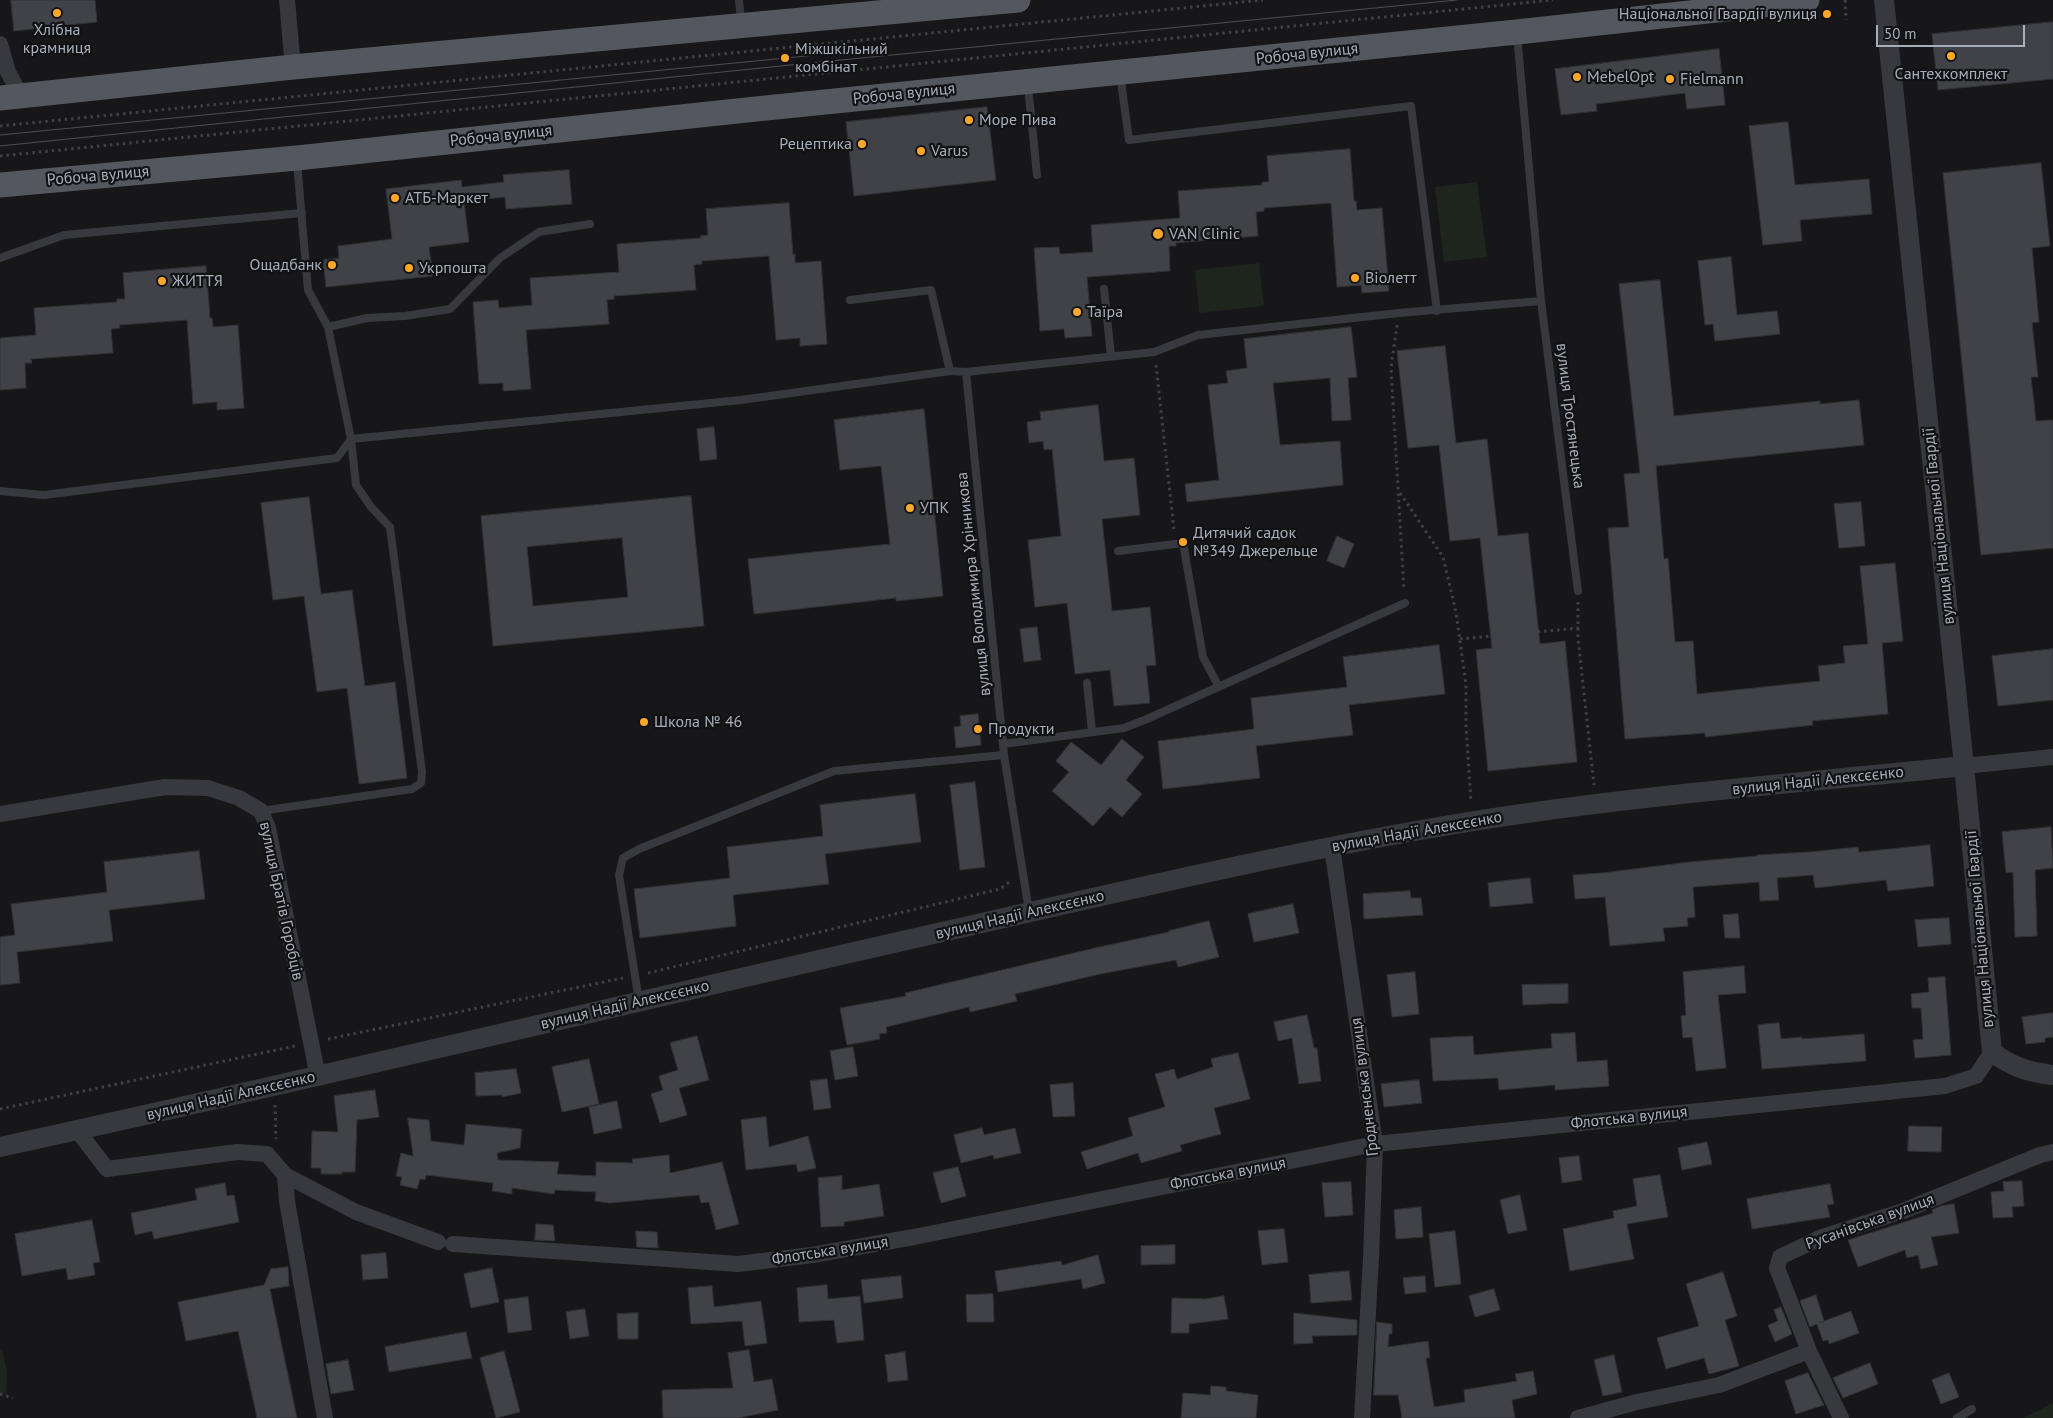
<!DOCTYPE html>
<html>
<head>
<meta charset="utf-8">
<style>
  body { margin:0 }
  #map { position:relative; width:2053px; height:1418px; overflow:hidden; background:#17171a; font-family:"PT Sans",sans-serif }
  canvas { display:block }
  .scale { position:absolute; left:1876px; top:25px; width:149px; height:22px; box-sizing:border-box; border:2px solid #a8afba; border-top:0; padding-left:6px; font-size:15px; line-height:18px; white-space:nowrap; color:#a8afba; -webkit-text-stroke:4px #121215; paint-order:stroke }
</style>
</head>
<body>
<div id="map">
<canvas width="2053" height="1418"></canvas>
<div class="scale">50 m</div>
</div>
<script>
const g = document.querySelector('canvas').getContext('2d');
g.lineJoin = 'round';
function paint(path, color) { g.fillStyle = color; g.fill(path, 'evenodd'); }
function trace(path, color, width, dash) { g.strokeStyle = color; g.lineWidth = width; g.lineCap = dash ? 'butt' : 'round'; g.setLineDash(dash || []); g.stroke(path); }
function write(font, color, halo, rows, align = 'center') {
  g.font = font + ' "PT Sans",sans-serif'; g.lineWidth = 4.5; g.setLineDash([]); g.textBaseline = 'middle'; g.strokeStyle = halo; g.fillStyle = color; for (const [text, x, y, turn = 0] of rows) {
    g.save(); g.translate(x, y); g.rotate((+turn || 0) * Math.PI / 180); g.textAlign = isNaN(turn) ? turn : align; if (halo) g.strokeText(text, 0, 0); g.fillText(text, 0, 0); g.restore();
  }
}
paint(new Path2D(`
  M1477,182L1487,257L1444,262L1435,187Z
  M1259,263L1264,306L1199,313L1195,270Z
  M2,1349L7,1372L6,1395L0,1392V1350Z
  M2053,1403V1418H2023Z`), '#1d251d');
const building = new Path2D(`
  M11,0H95L97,22L14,31Z
  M2053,22V79L1938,90L1932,34Z
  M1719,49L1725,105L1687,109L1685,93L1596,104L1597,111L1561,115L1555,69Z
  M987,107L996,180L854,196L846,122Z
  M1788,122L1795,185L1869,179L1872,214L1800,220L1802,241L1763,245L1749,126Z
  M1350,149L1354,201H1356L1357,210L1382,208L1389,291L1362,293L1361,285L1337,287L1331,203L1264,208V211L1256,212L1258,236L1176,243V246H1169L1170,271L1087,277L1092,336L1065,338L1064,329L1040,331L1034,248L1059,247L1060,254L1093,252L1091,225L1180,218L1178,191L1262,185V182H1269L1267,156Z
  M2041,163L2050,246L2032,248L2039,322L2032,323L2038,377H2031L2036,421L2053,420V548L1981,555L1943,173Z
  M569,170L572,204L506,209L505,197L464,201L469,242L429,247L433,276L326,287L323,260L339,258L338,246L392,239L386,189L461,180L462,187L504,182L503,175Z
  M789,203L793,255L795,254V263L821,261L827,344L800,346V338L776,340L769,256L702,261V264L694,265L696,290L614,296V299L607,300L609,324L526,330L531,389L503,391V383L479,384L473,302L498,300L499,308L532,305L530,278L619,272L617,244L701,238L700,236L708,235L706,209Z
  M1731,257L1737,315L1777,311L1780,334L1715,341L1713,324L1705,325L1698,261Z
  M206,266L210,318H212L213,327L238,325L244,408L217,410V402L193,404L187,320L119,325L120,328L111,329L113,353L31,359L32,363H25L26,388L0,390V338L36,335L34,308L117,302V299H125L123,273Z
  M1660,280L1674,416L1820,401V404L1859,400L1864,445L1656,466L1664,559L1668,558L1675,642L1693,641L1697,694L1820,681L1818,666L1845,663L1843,646L1868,644L1860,566L1895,563L1903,641L1882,643L1888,714L1812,721L1813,725L1705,737V733L1625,739L1608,528L1629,527L1624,474L1640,473L1619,284Z
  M1351,327L1357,377L1348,378L1351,420L1332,421L1330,378L1273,383L1280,445L1340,441L1343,485L1187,502L1185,484L1219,480L1208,385L1228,383L1226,371L1247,368L1244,339Z
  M1445,346L1456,443L1487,439L1498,536L1528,533L1540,644L1565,641L1577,762L1488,771L1476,650L1492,648L1480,538L1450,541L1439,445L1408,448L1397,351Z
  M1098,405L1104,461L1134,458L1140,515L1102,519L1112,611L1150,607L1156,665L1146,666L1150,703L1114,706L1110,670L1075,674L1067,603L1035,607L1028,540L1061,536L1052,449L1044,450L1043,441L1029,443L1027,422L1041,420L1040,412Z
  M924,409L943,596L896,601V598L754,614L748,559L890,544L881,466L840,470L834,420Z
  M714,427L717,459L700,461L697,429Z
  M691,496L704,626L493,646L481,516ZM622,538L628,597L533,606L527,547Z
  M309,497L321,594L352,590L365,686L395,682L407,778L359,784L347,688L317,692L304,596L273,600L261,503Z
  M1861,502L1865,546L1839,548L1834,504Z
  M1337,536L1354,544L1344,568L1327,561Z
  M1037,627L1041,660L1024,662L1020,629Z
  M1439,645L1445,694L1349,705L1353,735L1256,746L1260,778L1163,789L1158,741L1254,729L1251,698L1347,687L1343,657Z
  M2053,649V700L1998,706L1992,656Z
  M978,714L981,745L956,748L954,727L961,726L960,716Z
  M1122,739L1144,757L1126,780L1142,794L1122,817L1110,807L1093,826L1052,791L1069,772L1056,761L1071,742L1101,765Z
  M975,782L985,867L960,870L950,785Z
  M915,794L921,842L825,854L829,884L733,895L736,926L640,938L634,889L730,878L727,847L823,836L820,805Z
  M2051,827L2053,868L2035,870L2037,936L2015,937L2013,872L2006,873L2002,832Z
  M1930,845L1934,886L1888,891L1886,880L1815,888L1813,875L1777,878L1779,900L1760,901L1759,882L1693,887L1695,917L1687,918L1688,926L1663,928L1665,941L1610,946L1605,897L1575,899L1573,875L1602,873L1689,862L1757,856V855L1810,852L1858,847L1859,852Z
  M199,851L205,899L109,910L113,941L17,952L20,983L0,985V937L15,935L11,904L107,892L104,862Z
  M1530,878L1533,903L1490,907L1488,883Z
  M1410,891L1411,898H1421L1423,915L1364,919L1363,894Z
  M1293,904L1299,933L1254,942L1248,914Z
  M1738,914L1740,938H1725L1723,915Z
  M1949,918L1951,944L1918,947L1915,920Z
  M1209,921L1219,957L1178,967L1176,960L1100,974L1015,994L1017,1001L970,1012L969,1007L886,1027L887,1033L879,1034L880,1039L847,1045L840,1008L906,996L905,993L1095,948L1169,932V931Z
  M1744,966L1746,993L1718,995L1726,1068L1696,1071L1692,1037L1683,1038L1681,1016L1686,1015L1683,972Z
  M1415,972L1419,1014L1392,1017L1387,975Z
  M1945,977L1951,1055L1915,1058L1913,1040L1923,1039L1921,1008H1912L1911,994L1929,992L1928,978Z
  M1568,984V1003L1523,1005L1522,985Z
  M2053,1013V1037L2045,1038V1042L2026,1044L2022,1017Z
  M1307,1015L1314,1048H1317L1321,1081L1299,1084L1292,1038L1278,1041L1274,1022Z
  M1779,1023L1781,1039L1802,1037V1039L1864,1034L1866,1061L1762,1069L1758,1025Z
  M1575,1033L1577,1062L1607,1060L1609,1086L1555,1090V1085L1499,1090L1498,1078L1433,1081L1430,1038L1473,1036L1474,1055L1552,1048L1551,1034Z
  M697,1036L709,1080L679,1088L687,1115L660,1123L651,1094L663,1090L659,1076L678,1070L670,1043Z
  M853,1047L858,1076L835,1080L830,1051Z
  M1238,1053L1250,1099L1214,1108L1221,1134L1180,1145L1182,1151L1141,1163L1138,1153L1087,1169L1081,1152L1133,1136L1128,1118L1165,1107L1155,1074L1174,1069L1177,1079L1213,1067L1211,1059Z
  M589,1059L599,1104L562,1112L552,1067Z
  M516,1069L521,1093L502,1097V1095L476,1096L475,1073Z
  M827,1079L831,1108L814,1110L810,1081Z
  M1419,1080L1422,1103L1384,1107L1381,1084Z
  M1073,1083L1075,1116L1053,1117L1050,1085Z
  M375,1090L379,1117L357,1120L355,1172H342V1174H321V1168H311L312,1131L338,1132L334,1096Z
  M617,1101L622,1128L594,1134L589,1107Z
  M766,1117L769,1147L808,1136L816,1168L798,1172L796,1164L746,1170L741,1120Z
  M408,1118L429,1120L431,1141L464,1145L466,1124L522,1129L520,1148L497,1153L498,1160L559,1162L557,1174L596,1176V1162L633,1163L632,1159L669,1155L670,1173L722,1162L739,1224L716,1230L709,1202L701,1203L699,1195L609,1203L595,1201L596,1192L555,1190L554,1194L512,1188V1194L492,1191L493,1183L426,1175L425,1180L420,1179L417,1189L400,1185L402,1177L396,1176L401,1153L413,1156Z
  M1909,1126L1942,1127L1941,1152L1908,1151Z
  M982,1128L984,1135L1015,1128L1021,1153L994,1159L993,1155L961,1163L954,1135Z
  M1707,1142L1712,1164L1682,1170L1678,1148Z
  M1579,1156L1582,1180L1562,1183L1559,1158Z
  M958,1167L966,1196L941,1203L933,1173Z
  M1660,1175L1668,1217L1627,1224L1634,1259L1570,1271L1563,1229L1614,1218L1613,1211L1637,1206L1633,1179Z
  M842,1176V1190L879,1184L884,1216L844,1222V1226L821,1227L818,1178Z
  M2022,1181L2024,1206L2012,1207L2013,1217L1993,1218L1991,1192L2004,1191L2003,1182Z
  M1351,1182L1353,1215L1325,1217L1322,1183Z
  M225,1183L227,1196L234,1195L239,1222L154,1239L152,1231L135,1235L131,1213L197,1200L195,1189Z
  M1830,1184L1834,1204L1827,1205L1830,1217L1752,1229L1747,1199Z
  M1520,1195L1527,1230L1508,1234L1500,1200Z
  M1954,1204L1959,1233L1931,1237L1938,1265L1921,1269L1918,1255L1907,1258L1905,1250L1858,1267L1848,1240L1933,1213L1932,1210L1941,1206Z
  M1421,1207L1423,1237L1396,1239L1394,1210Z
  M92,1220L100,1262L93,1263L95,1275L68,1280L66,1268L22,1276L15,1234Z
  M536,1224L553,1225L555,1241L535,1240Z
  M1284,1229L1288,1262L1262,1265L1258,1231Z
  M636,1231L657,1232L658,1248L637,1247Z
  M1455,1231L1461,1284L1435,1287L1429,1234Z
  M1175,1245V1264L1141,1265V1246Z
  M386,1253L388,1278L363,1280L361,1255Z
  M1098,1255L1105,1283L1083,1289L1081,1279L998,1292L995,1271L1061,1261L1062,1265Z
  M288,1267L289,1286L270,1289L297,1418H257L238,1331L186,1341L178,1302L264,1285L271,1269Z
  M492,1268L499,1302L471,1308L464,1274Z
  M1349,1271L1352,1300L1311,1303L1309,1275Z
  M1723,1272L1737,1316L1725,1320L1739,1366L1709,1374L1704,1358L1666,1369L1657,1338L1699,1326L1686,1284Z
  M901,1276L903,1298L864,1303L861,1280Z
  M1425,1276L1426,1292L1405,1294L1403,1278Z
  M827,1285L828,1299L860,1296L864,1340L837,1343L834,1320L799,1322L797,1288Z
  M712,1286L714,1307L761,1301L767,1343L745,1346L742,1321L691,1324L688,1288Z
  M1494,1289L1500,1310L1475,1317L1469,1296Z
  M993,1294L994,1322H967L966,1295Z
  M1816,1295L1824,1321L1819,1323L1851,1311L1859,1333L1829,1344L1828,1340L1823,1341L1817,1324L1810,1327L1800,1301Z
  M1224,1296L1228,1319L1189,1324V1333H1171L1172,1298L1205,1299Z
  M528,1297L532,1330L508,1333L504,1300Z
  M1781,1307L1792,1334L1775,1342L1768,1325L1778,1321L1774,1310Z
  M585,1309L589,1336L570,1339L566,1312Z
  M638,1313V1339H618L617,1314Z
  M1294,1313L1357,1320V1335L1312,1336L1313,1343L1294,1344Z
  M1377,1322L1392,1324V1334H1389L1388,1347L1428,1341L1430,1358H1426L1434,1407L1465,1402L1464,1390L1517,1381L1515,1374L1533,1371L1537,1394L1512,1400L1515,1418H1402L1398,1395H1374Z
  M466,1332L472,1358L389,1372L385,1347Z
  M749,1350L754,1382L772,1379L778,1410L738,1418H663L662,1390L733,1388L728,1353Z
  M504,1351L520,1412L496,1418L480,1358Z
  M905,1352L908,1380L888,1382L885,1355Z
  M1614,1355L1622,1392L1603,1396L1594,1360Z
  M348,1360L354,1390L331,1394L326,1364Z
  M1870,1363L1878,1384L1843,1398L1833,1378Z
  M1808,1373L1824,1405L1796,1414L1785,1381Z
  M1949,1373L1959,1397L1941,1404L1932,1380Z
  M1211,1386L1226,1387V1391L1258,1395L1256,1418H1181L1183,1393L1210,1395Z`);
paint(building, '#414247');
trace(building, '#313136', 1);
trace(new Path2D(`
  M1845,0L1846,20
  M0,126L1263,0
  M0,156L1553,0
  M1397,325L1391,368L1404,590
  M1156,365L1174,530
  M1400,493L1443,557L1456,612L1466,685V726L1471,802
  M1578,602V638L1594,785
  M1460,639L1579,628
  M648,973L1000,889L1012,880
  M328,1039L623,978
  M275,1105L276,1139
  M0,1109L295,1046
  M0,1394L13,1398`), '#3e4146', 3, [2.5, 4]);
trace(new Path2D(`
  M739,0L741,22
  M1517,34L1541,301L1578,591
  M1120,74L1129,140L1411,106L1437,311
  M1028,86L1037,175
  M0,258L64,235L302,213
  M1104,289L1111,356
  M850,300L931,290L950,371
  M328,327L367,318L405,316L450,309L500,258L539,232L590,224
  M966,372L1004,755L1029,911
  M0,491L44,495L337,458L351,439L741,400L950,371L966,372L1154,352L1198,335L1399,313L1541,301
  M1118,551L1183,543L1203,657L1219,687
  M1087,683L1092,732
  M1003,744L1124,728L1147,719L1405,603
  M261,811L412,789L421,783L422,772L390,527L371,507L356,485L351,439L328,327L308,290L297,162
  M639,1001L619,875L623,858L639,849L834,771L1004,755
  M1957,1418L1972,1409`), '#38393f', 8);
trace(new Path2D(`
  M287,0L293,67
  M0,44L8,72L21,96
  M1964,766L2053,757
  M0,814L165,787L208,788L239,798L261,811L268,828L318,1077
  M1332,847L1375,1144L1371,1258L1362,1418
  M77,1130L107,1169L237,1152L267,1154L285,1175
  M453,1244L738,1264L812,1255L914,1237L1375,1144L1945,1086L1976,1076L1992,1052
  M1809,1351L1841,1418
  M325,1418L287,1201L285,1175L356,1212L438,1242
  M1578,1418L1637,1402L1719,1385L1809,1351L1777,1268L1780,1257L1822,1237L1903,1211L2040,1155L2053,1152`), '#38393f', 16);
trace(new Path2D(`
  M1884,0L1964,766L1992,1052C2012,1067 2028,1072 2053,1075
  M0,1147C315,1079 628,1003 942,932C1119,892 1296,850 1474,821C1637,795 1801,783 1964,766`), '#38393f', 20);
trace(new Path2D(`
  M0,98L293,67L1018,0
  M0,185L297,158L756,109L1517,32L1807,0`), '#54575e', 25);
trace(new Path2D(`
  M0,135L837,53
  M0,146L810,63L1457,0`), '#4b4e54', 1);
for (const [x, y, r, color] of [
  [57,13,5,"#fea82b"],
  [1827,14,5,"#fea82b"],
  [1951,56,5,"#fea82b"],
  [785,58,5,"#fea82b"],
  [1577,77,5,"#fea82b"],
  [1670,79,5,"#fea82b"],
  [969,120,5,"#fea82b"],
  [862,144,5,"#fea82b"],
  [921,151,5,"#fea82b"],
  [395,198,5,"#fea82b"],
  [1158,234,6,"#fea82b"],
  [332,265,5,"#fea82b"],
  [409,268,5,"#fea82b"],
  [1355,278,5,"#fea82b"],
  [162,281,5,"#fea82b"],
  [1077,312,5,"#fea82b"],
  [910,508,5,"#fea82b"],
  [1183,542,5,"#fea82b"],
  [644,722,5,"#fea82b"],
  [978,729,5,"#fea82b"]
]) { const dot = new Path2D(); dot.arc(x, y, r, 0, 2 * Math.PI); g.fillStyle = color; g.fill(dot); trace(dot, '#121215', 2); }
write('16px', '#a8afba', '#121215', [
  ["Національної Гвардії вулиця",1817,14,"right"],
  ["Хлібна",57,30,"center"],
  ["крамниця",57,48,"center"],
  ["Міжшкільний",795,49],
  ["комбінат",795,67],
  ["Сантехкомплект",1951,74,"center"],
  ["MebelOpt",1587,77],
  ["Fielmann",1680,79],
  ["Море Пива",979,120],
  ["Рецептика",852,144,"right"],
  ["Varus",931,151],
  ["АТБ-Маркет",405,198],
  ["VAN Clinic",1169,234],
  ["Ощадбанк",322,265,"right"],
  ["Укрпошта",419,268],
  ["Віолетт",1365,278],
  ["ЖИТТЯ",172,281],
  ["Таїра",1087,312],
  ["УПК",920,508],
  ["Дитячий садок",1193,533],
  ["№349 Джерельце",1193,551],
  ["Школа № 46",654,722],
  ["Продукти",988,729]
], 'left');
write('16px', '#a8afba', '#121215', [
  ["Робоча вулиця",1307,54,-6],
  ["Робоча вулиця",904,94,-6],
  ["Робоча вулиця",501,136,-6],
  ["Робоча вулиця",98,176,-5],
  ["вулиця Тростянецька",1570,416,83],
  ["вулиця Національної Гвардії",1939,526,-96],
  ["вулиця Володимира Хрінникова",974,584,-96],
  ["вулиця Надії Алексєєнко",1818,781,-6],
  ["вулиця Надії Алексєєнко",1417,832,-10],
  ["вулиця Братів Горобців",281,901,78],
  ["вулиця Надії Алексєєнко",1020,915,-13],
  ["вулиця Національної Гвардії",1980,929,-95],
  ["вулиця Надії Алексєєнко",625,1005,-13],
  ["Гродненська вулиця",1365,1087,-97],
  ["вулиця Надії Алексєєнко",231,1096,-13],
  ["Флотська вулиця",1629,1118,-6],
  ["Флотська вулиця",1228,1174,-11],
  ["Русанівська вулиця",1870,1222,-20],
  ["Флотська вулиця",830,1251,-9]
]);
</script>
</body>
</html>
